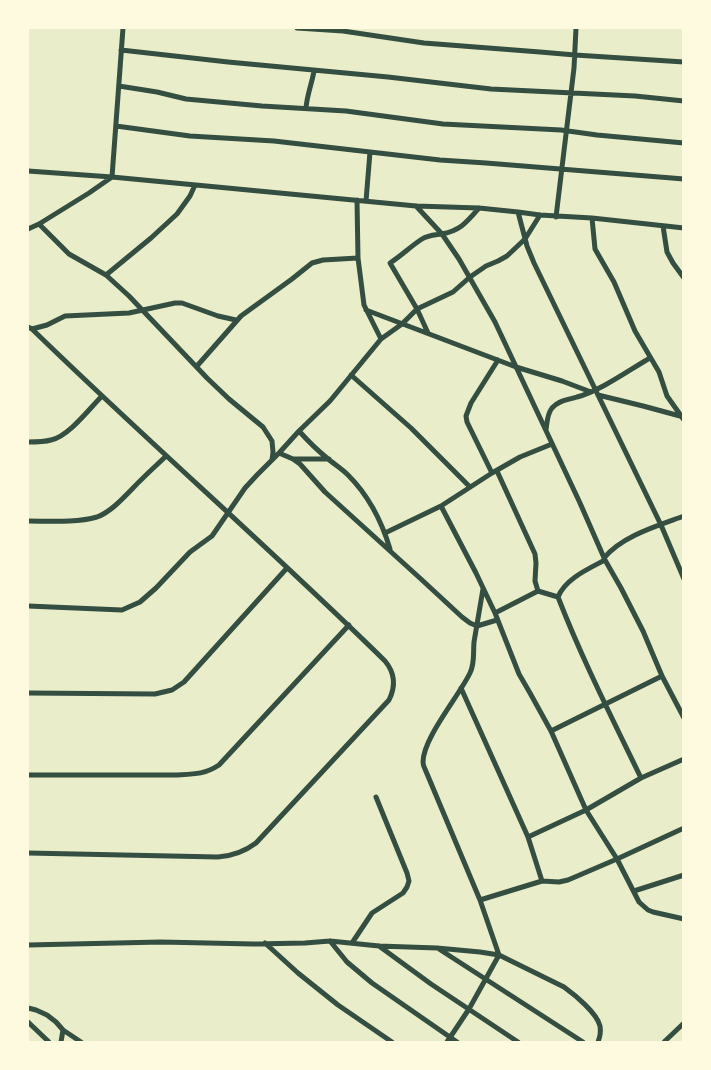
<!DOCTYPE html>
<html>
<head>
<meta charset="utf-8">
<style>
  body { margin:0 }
  #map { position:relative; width:711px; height:1070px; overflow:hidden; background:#e9edc9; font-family:"Playfair Display",serif }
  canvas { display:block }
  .frame { position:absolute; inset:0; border:29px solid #fefae0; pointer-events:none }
</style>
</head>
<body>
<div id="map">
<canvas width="711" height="1070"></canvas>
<div class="frame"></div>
</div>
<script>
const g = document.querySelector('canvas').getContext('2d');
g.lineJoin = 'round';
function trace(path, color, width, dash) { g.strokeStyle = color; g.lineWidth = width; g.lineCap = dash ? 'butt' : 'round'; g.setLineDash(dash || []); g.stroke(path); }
trace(new Path2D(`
  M297,28L343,31L424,43L540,52L575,55L684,62
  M121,50L228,62L388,77L491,89L635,96L684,101
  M119,86L157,92L186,99L262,106L346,111L443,124L561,130L597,135L684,143
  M306,108C307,95 312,83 314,71
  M116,126L190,136L274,141L440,160L486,163L684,179
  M28,171L112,177L416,206L479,208L518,212L540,215L592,218L684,228
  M357,200L358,258L364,305L381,339
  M366,201L370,152
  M416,206L442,234L459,259L495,322L580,503L605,560L621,588L643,631L662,676L684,718
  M518,212L527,246L534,263L661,525L684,579
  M556,217L574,68L576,28
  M592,218L595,249L614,282L635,331L659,372L667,396L684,420
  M39,224L69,254L106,275L129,296L207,378L229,399L263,427L272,441L273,452L272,460
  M663,226L667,252L673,263L684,278
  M28,229L39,224L89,193L112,177L123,28
  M106,275L151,238L177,214L190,196L195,185
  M366,310L516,367L562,381L591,392
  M28,327L32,329C148,442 270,548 385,661C395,673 396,686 389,700L256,843C244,852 233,856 218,857L28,853
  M32,329L47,325L65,316L129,313L175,303H182L218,316L236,320
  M428,333L417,309L390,263C401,256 411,246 422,239C428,235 434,235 441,234C460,231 467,222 479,208
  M197,366L241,316L292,279L312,263L323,260L358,258
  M351,375L411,428L470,487
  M598,395L643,406L680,416
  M546,430C547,423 547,414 552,408C559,400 568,400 577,397C600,391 629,370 650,358
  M299,431C308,441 317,450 327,458C334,464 342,469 348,475C369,496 382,522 390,549
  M28,442C35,442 44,442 51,440C69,436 89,409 102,396
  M279,453L293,459L300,464L325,492L422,580L462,617L470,623L477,626L497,620
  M293,459H329
  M497,471L535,554L536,563L535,581L538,591
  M492,473L467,422L466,416L471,403L498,360
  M441,506L476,573L495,613L519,674L530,693L551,731L586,810L617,859L639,902L648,910L653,912L684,919
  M28,521C49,521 76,523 97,517C114,511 131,489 144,477C151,470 159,463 166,456
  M385,533L441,506L492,473L520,457L552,444
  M604,558C622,536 657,526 684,516
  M558,597C565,579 588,569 605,560
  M28,606L122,610L140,602L156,588L190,552L212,536L245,488L257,475L279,453L299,431L330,401L381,339L402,324L417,309L453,292L470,277L486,266L498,261L507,256L525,239L540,215
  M495,613L538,591L558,597C582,659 612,718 641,778
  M461,688L528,837L542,881
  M28,693L155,694L172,690L184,682L287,568
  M551,731L662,676
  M28,775H174C192,774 204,775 219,765L349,625
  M528,837L586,810L641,778L684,759
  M634,891L684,875
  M480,900L542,881L559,882L568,880L617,859L684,828
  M330,941L347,962L372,983L457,1042
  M265,943L298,973L338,1005L392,1042
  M352,943L372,913L403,893L407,887L409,881L407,873L376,797
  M28,945L161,942L253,944L305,943L330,941L379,946L437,948L480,952L499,955L564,987C575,995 597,1013 600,1026C601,1032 600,1037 598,1042
  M379,946L431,984L518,1042
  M439,949L583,1042
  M28,1008L36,1010L47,1015L56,1022L63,1030L81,1042
  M28,1022L49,1042
  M61,1042L63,1030
  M447,1042L469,1009L499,955L480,900L425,769C424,767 423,764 423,762C423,738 459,696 470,673C475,663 473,653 474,642C477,625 480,607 483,589
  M664,1042L684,1023`), '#344e41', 5);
</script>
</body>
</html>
